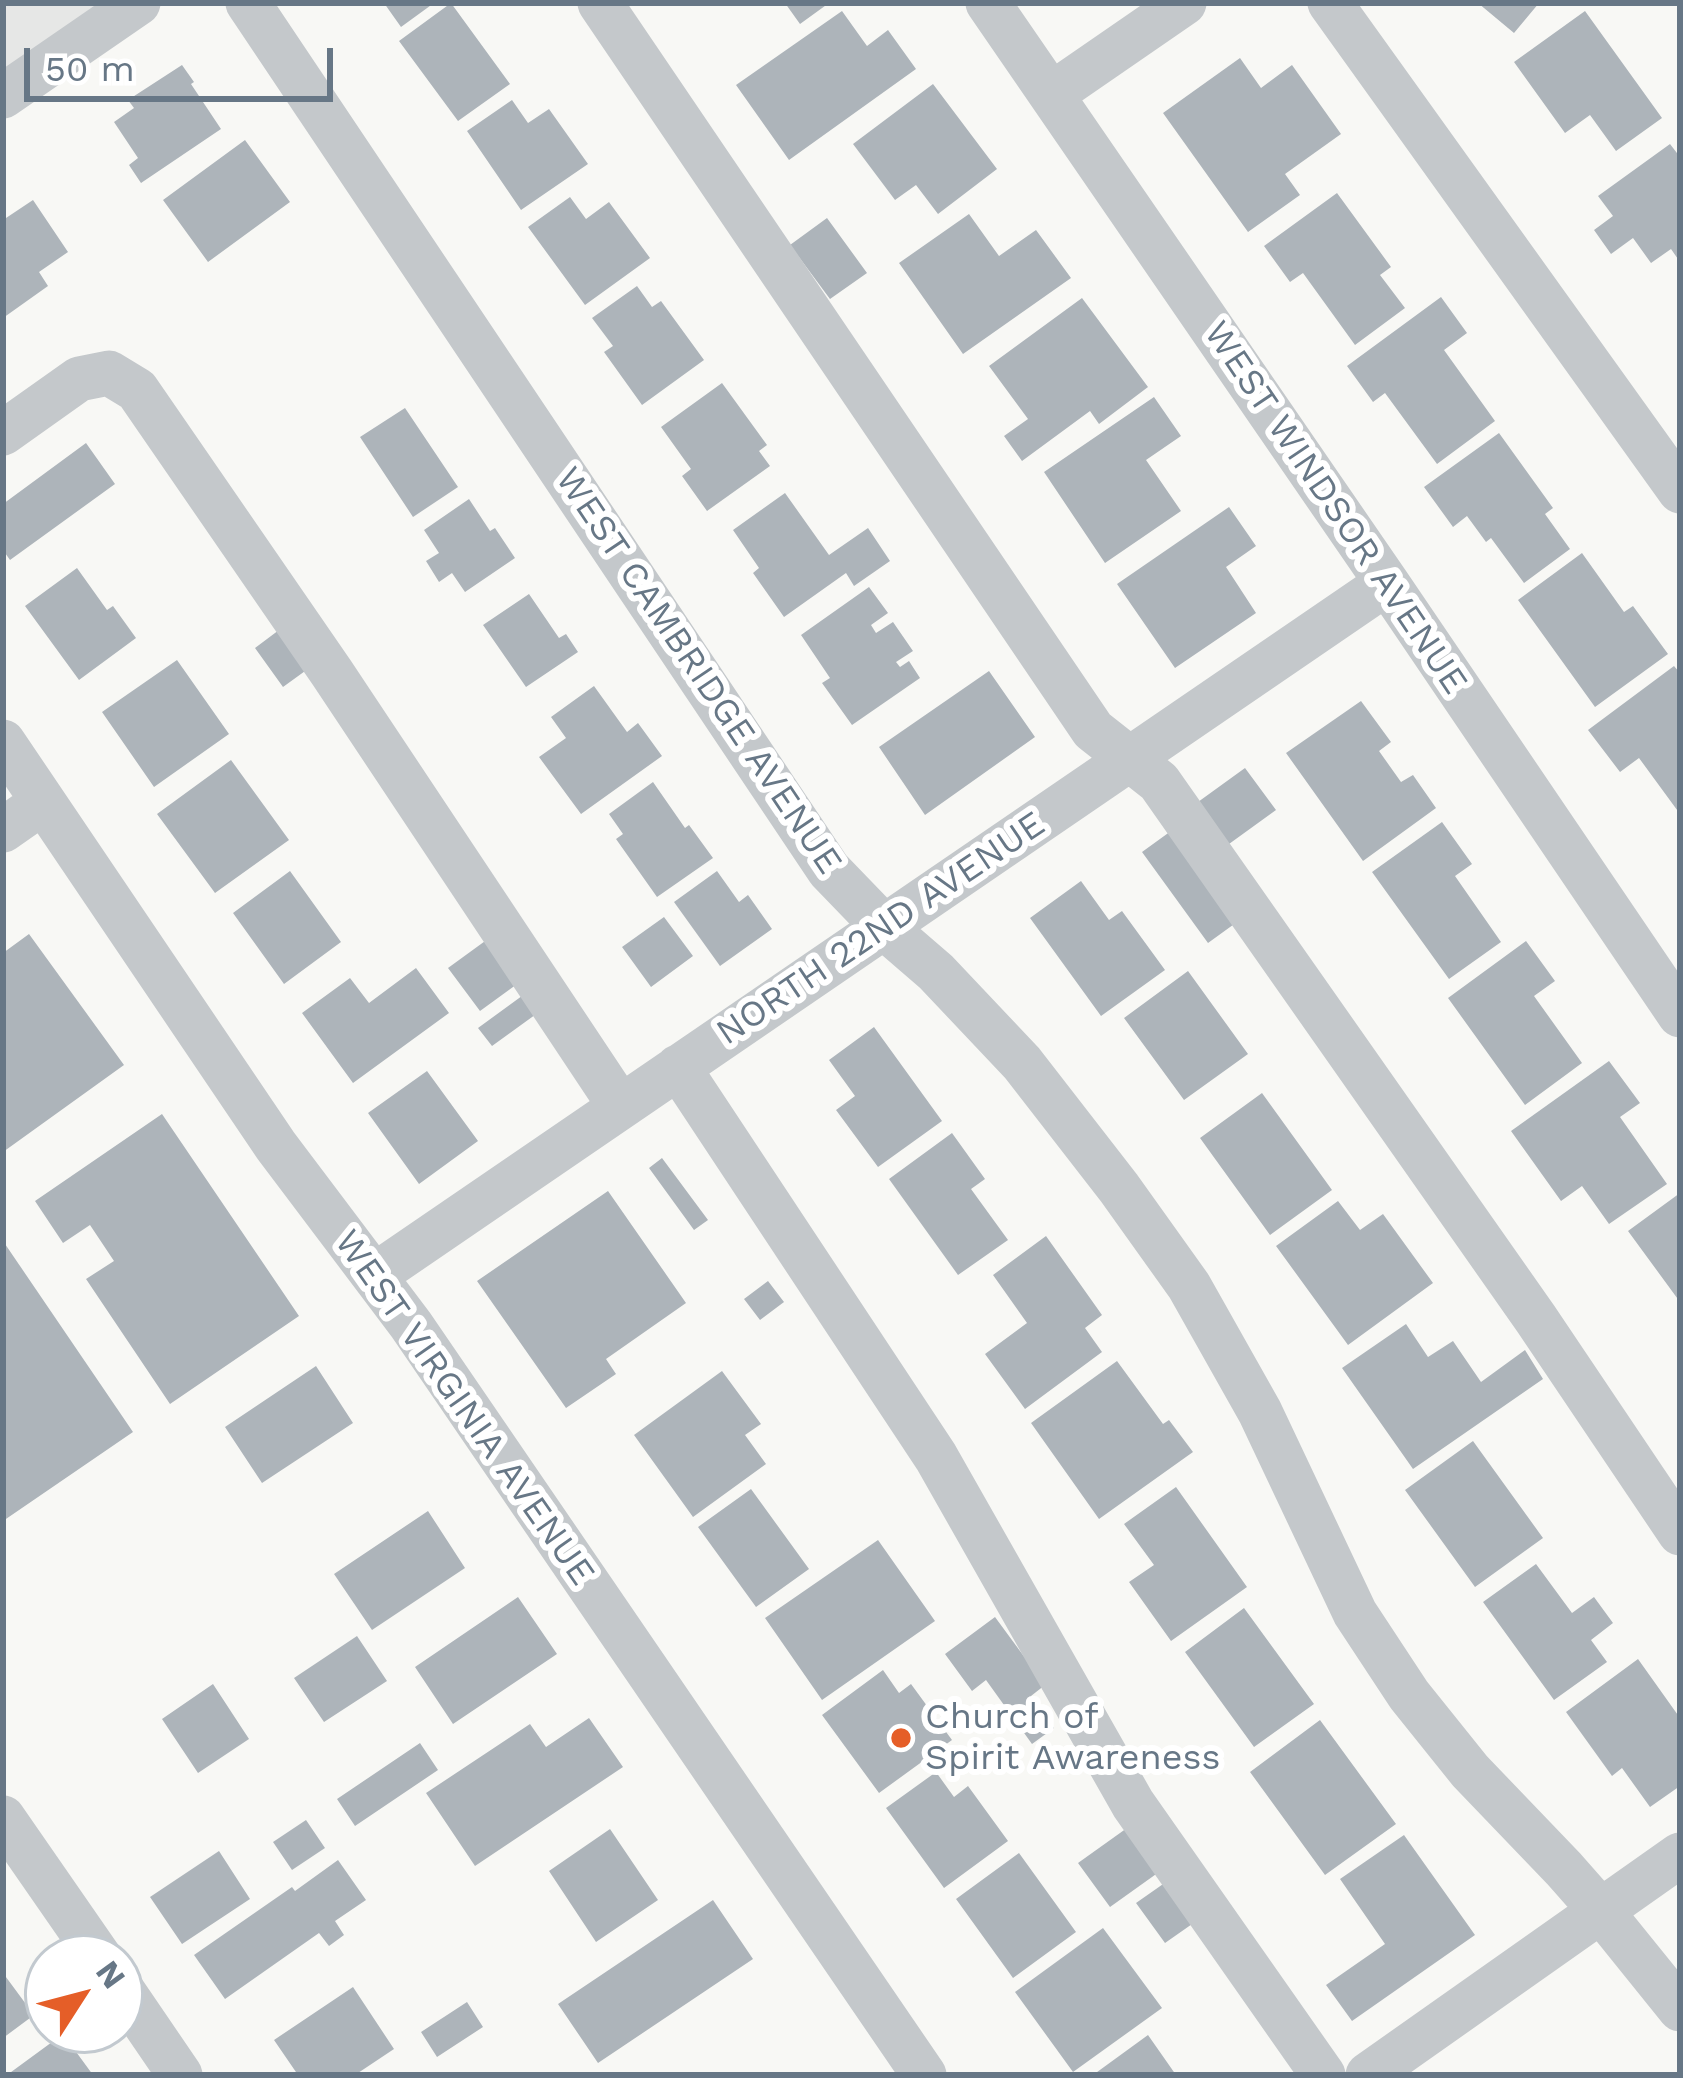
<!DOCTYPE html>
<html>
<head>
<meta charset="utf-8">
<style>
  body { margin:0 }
  #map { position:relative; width:1683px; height:2078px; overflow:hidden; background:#f8f8f5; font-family:"Work Sans",sans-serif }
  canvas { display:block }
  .frame { position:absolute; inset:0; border:6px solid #677786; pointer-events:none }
  .north { position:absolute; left:24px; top:1934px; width:120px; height:120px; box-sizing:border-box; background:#fff; border:3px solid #c2c9cf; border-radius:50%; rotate:54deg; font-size:33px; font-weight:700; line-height:48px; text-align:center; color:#677786 }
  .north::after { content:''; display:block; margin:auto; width:42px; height:54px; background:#e55e28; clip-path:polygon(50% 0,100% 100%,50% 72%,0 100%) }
  .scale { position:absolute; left:24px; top:48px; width:309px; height:54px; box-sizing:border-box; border:6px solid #677786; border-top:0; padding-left:15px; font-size:36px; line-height:42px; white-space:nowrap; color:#677786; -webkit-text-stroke:9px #fff; paint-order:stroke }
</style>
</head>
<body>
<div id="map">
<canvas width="1683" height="2078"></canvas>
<div class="frame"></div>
<div class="north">N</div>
<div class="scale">50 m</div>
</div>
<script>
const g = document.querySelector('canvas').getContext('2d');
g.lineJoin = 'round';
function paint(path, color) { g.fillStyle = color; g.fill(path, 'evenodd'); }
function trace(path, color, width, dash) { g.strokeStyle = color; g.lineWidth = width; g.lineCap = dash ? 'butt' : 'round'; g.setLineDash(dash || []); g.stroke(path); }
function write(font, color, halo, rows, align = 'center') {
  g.font = font + ' "Work Sans",sans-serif'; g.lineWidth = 12; g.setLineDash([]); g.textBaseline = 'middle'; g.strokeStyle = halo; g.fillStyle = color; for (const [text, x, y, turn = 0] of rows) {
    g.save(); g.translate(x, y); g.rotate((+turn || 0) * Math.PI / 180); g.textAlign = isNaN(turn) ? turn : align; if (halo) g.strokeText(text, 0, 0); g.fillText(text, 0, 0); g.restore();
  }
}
paint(new Path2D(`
  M3,3H138L3,96Z`), '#e6e7e6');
paint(new Path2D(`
  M384,3H434L401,27Z
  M451,3L510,84L458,121L399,41Z
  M785,3H829L800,24Z
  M1478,3H1539L1514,33Z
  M842,11L867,46L888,30L916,69L789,160L736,85Z
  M1585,11L1662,118L1616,151L1590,115L1565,133L1514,62Z
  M1240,58L1261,88L1292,65L1341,134L1285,174L1300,195L1248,232L1163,113Z
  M182,65L194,82L191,84L221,129L141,183L129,165L138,158L114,122L134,108L128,100Z
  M933,84L997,169L938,214L916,185L895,200L853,144Z
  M512,100L528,123L549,109L588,164L521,210L467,131Z
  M245,140L290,202L208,262L163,200Z
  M1670,144L1680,157V262L1671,249L1651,263L1633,238L1611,254L1594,230L1613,216L1598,196Z
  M1337,193L1391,267L1380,275L1405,308L1355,345L1303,273L1290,282L1264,246Z
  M570,197L586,219L609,202L650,258L585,305L528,227Z
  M33,200L68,252L39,272L48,286L3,318V220Z
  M969,214L999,256L1036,230L1071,278L963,354L899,263Z
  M827,218L867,273L830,299L790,245Z
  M637,286L652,307L661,301L704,360L642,405L604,352L613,346L592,318Z
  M1441,297L1467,333L1444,350L1495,421L1437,464L1385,393L1373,402L1347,366Z
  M1082,298L1148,387L1099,424L1090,411L1022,461L1004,436L1028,419L989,366Z
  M722,383L767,445L759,451L770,466L707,511L682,476L691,469L661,427Z
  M1154,397L1181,436L1146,460L1181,511L1105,563L1044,472Z
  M405,408L458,487L413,517L360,437Z
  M1499,433L1553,508L1545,514L1570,549L1524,583L1491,538L1486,542L1467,516L1453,527L1424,487Z
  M86,443L115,484L10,560L3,550V504Z
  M785,493L829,555L868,528L890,561L854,586L846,573L784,617L753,573L759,568L733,530Z
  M469,499L490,531L495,528L515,558L465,592L452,573L439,582L426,561L439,553L424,530Z
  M1229,507L1256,546L1226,567L1256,613L1175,668L1117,584Z
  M1582,553L1624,612L1633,606L1668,654L1595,707L1518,600Z
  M77,568L107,610L113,606L136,638L79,680L25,606Z
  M869,587L888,613L871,625L876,633L893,622L913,651L896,662L900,667L909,661L920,678L852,725L822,683L830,678L801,635Z
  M529,594L559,638L566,634L578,652L526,687L483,625Z
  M283,627L312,666L283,687L255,648Z
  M177,660L229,734L154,787L102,712Z
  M1674,666L1680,673V814L1639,758L1620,772L1588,730Z
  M989,671L1035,737L925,815L879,747Z
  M594,686L627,732L638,723L662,756L581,814L539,757L566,738L551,717Z
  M1361,701L1391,742L1379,751L1401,782L1413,775L1436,808L1363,861L1286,753Z
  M231,760L289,840L215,893L157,814Z
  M1245,768L1276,810L1229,844L1198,802Z
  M653,782L685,828L689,825L713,858L657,897L616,839L623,834L609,814Z
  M1442,822L1472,864L1455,876L1501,942L1449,979L1372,872Z
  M1171,831L1237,922L1208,943L1142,852Z
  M290,871L341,942L284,984L233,913Z
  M717,871L739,902L748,895L772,929L720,966L674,902Z
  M1081,881L1109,920L1122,911L1165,970L1101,1016L1030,918Z
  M664,917L693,956L651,987L622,947Z
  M29,934L124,1065L3,1152V953Z
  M492,936L524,979L480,1011L448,968Z
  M1526,941L1555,981L1534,996L1582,1063L1525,1105L1448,998Z
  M416,968L449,1013L353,1083L302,1013L350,978L369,1003Z
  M1188,971L1248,1054L1184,1100L1124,1018Z
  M526,993L539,1012L492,1046L478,1028Z
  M874,1027L942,1121L878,1167L836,1110L855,1096L829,1060Z
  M1609,1061L1640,1103L1620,1117L1667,1184L1609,1224L1582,1186L1561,1201L1511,1131Z
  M427,1071L478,1141L419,1184L368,1113Z
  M1262,1093L1332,1190L1270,1235L1200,1138Z
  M162,1114L299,1316L170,1404L86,1279L114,1261L90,1225L63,1243L35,1201Z
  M952,1133L985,1179L971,1189L1008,1240L958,1275L889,1179Z
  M662,1158L708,1220L694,1230L649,1168Z
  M608,1191L686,1303L606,1359L616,1374L566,1408L477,1281Z
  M1680,1193V1302L1628,1231Z
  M1338,1201L1360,1230L1383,1214L1433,1283L1348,1345L1276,1246Z
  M1046,1236L1102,1315L1085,1328L1102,1352L1025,1409L985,1354L1027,1323L993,1275Z
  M3,1241L133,1432L3,1521Z
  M768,1281L784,1302L760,1320L744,1299Z
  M1406,1324L1428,1357L1453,1341L1481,1382L1525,1350L1543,1379L1413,1469L1342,1368Z
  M1117,1361L1163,1424L1169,1420L1193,1452L1099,1519L1031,1423Z
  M316,1366L353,1423L262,1483L225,1427Z
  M722,1371L761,1424L745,1435L766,1464L693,1517L634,1435Z
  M1473,1441L1543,1538L1475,1587L1405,1490Z
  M1176,1487L1247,1587L1171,1641L1129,1582L1154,1565L1124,1524Z
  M751,1489L809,1569L756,1607L698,1527Z
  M428,1511L465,1568L372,1630L334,1574Z
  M878,1540L935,1621L822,1700L765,1618Z
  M1536,1564L1572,1613L1594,1597L1613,1623L1591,1640L1607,1662L1554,1700L1483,1602Z
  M518,1597L557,1654L453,1724L415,1667Z
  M1244,1608L1314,1704L1254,1747L1185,1652Z
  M995,1617L1045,1685L1031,1696L1054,1728L1032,1744L986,1680L972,1691L945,1654Z
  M357,1636L387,1681L324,1722L294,1678Z
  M1638,1659L1680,1718V1786L1650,1807L1622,1768L1612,1776L1566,1712Z
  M883,1670L899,1693L911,1684L952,1740L879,1793L822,1715Z
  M213,1684L249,1739L198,1773L162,1719Z
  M589,1718L623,1767L475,1866L426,1793L530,1724L546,1747Z
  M1320,1720L1396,1824L1325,1875L1250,1772Z
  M420,1743L438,1770L355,1826L337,1799Z
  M936,1772L954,1797L968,1786L1008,1841L944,1888L886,1808Z
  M306,1820L325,1848L292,1870L273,1842Z
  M1127,1828L1159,1872L1110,1907L1078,1863Z
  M610,1829L658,1900L596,1942L549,1871Z
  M1404,1835L1475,1935L1352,2021L1326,1985L1385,1944L1340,1879Z
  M219,1851L250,1899L182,1944L150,1897Z
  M1019,1853L1076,1932L1013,1978L956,1899Z
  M338,1860L366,1900L335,1921L344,1935L329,1946L319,1933L225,1999L194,1955L292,1887L295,1891Z
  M1166,1882L1195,1922L1165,1943L1136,1903Z
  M713,1900L753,1959L598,2063L558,2004Z
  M1103,1928L1162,2008L1073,2072L1015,1992Z
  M3,1973L34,2015L3,2038Z
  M353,1987L394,2049L355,2075H298L274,2040Z
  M467,2002L483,2027L437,2057L421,2032Z
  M63,2034L93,2075H7Z
  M1148,2035L1176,2075H1093Z`), '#adb4ba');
trace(new Path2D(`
  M248,3L829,870L885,928L936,972L1022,1063L1119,1188L1189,1286L1260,1412L1355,1613L1409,1695L1470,1771L1564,1869L1601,1911L1680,2009
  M600,3L1093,730L1159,782L1536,1319L1680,1533
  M988,3L1387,583L1680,1015
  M1330,3L1680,491
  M1052,94L1184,3
  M3,96L138,3
  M3,433L79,379L109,373L137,390L332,673L620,1106
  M3,742L276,1146L411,1325L924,2075
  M3,830L43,802
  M678,1067L936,1457L1133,1804L1323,2075
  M375,1275L1387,583
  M3,1818L100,1958
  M120,1987L180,2075
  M1368,2075L1680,1855`), '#c4c8cb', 45);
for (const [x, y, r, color] of [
  [901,1738,12,"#e55e28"]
]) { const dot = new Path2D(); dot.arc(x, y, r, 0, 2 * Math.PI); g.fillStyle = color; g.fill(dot); trace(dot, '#fff', 4.5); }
write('36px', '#677786', '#fff', [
  ["WEST WINDSOR AVENUE",1335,508,56],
  ["WEST CAMBRIDGE AVENUE",698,671,56],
  ["NORTH 22ND AVENUE",881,929,-34],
  ["WEST VIRGINIA AVENUE",464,1408,55]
]);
write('36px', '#677786', '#fff', [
  ["Church of",925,1717],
  ["Spirit Awareness",925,1758]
], 'left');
</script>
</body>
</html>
